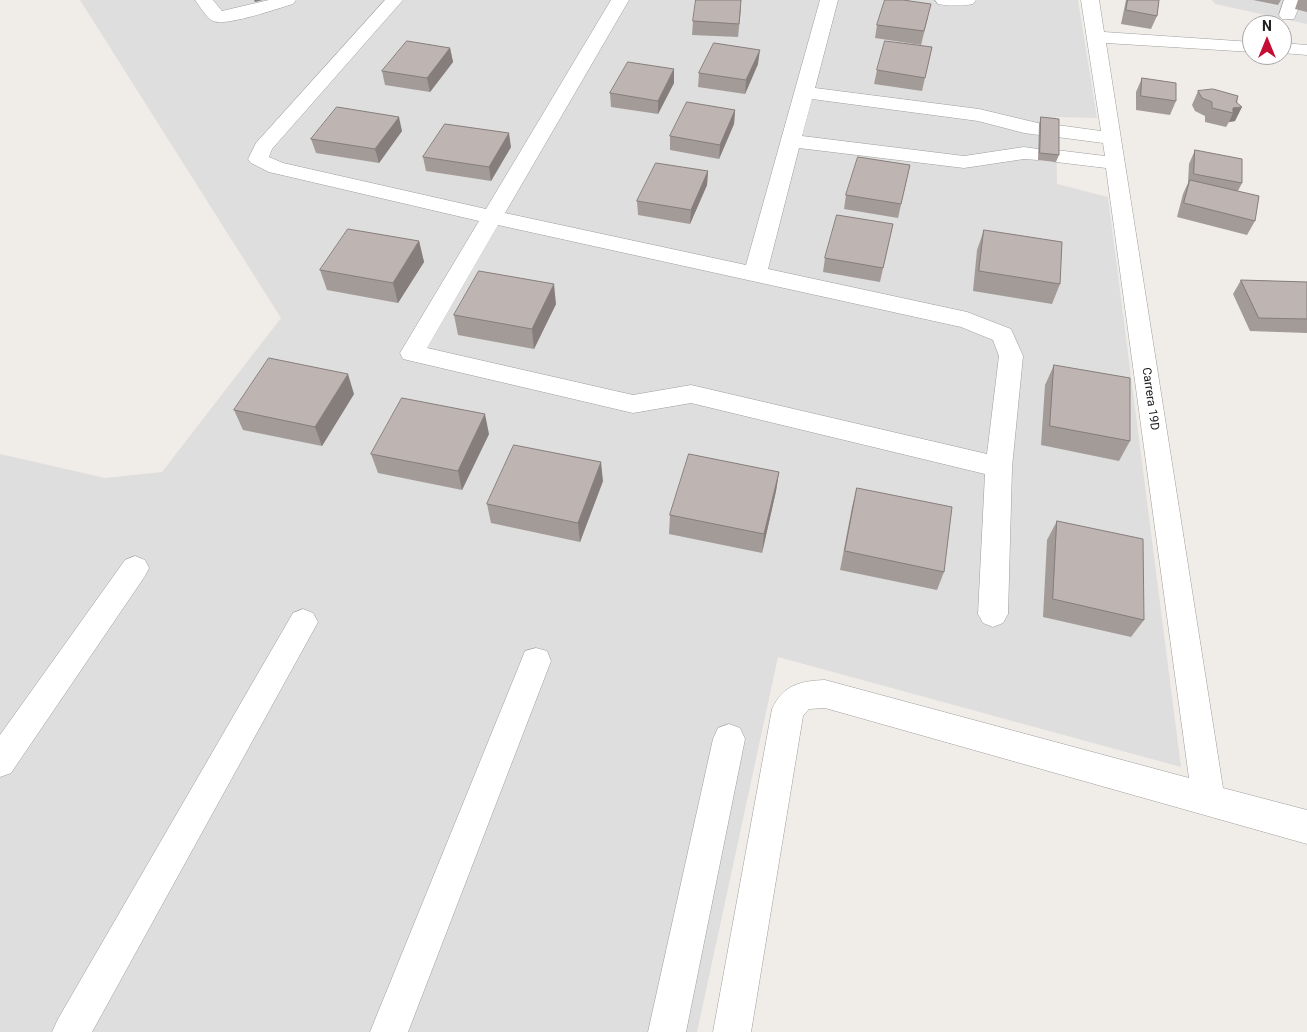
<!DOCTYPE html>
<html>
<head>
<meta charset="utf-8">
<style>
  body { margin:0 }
  #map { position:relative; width:1307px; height:1032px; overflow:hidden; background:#f0ece8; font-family:Roboto,sans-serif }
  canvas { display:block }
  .north { position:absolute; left:1242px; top:15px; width:50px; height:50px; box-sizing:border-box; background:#fff; border:1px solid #a6a6a6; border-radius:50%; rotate:0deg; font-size:14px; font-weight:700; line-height:20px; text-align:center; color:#212121 }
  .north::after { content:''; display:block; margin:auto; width:18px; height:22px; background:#c50d33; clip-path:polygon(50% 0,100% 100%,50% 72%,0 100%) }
</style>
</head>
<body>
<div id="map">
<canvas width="1307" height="1032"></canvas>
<div class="north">N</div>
</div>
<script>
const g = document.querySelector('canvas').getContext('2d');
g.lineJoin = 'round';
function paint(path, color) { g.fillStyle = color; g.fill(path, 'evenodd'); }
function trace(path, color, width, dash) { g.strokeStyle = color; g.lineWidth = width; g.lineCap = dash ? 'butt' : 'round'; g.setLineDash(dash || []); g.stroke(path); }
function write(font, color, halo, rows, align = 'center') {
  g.font = font + ' Roboto,sans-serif'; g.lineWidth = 4.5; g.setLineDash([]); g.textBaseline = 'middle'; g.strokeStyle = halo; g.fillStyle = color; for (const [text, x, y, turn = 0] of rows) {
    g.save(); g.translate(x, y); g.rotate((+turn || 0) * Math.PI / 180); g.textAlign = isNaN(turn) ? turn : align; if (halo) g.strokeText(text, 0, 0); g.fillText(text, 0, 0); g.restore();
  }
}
paint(new Path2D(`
  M80,0H1078L1097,118L1056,117L1057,184L1108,197L1181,767L778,657L697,1032H0V454L105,478L162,472L281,318Z
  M1212,0H1307V24L1215,4Z`), '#dfdede');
const minor = new Path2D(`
  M195,0H213L222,11L269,0H296L293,4C279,8 225,27 213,21C206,18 200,6 195,0Z
  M385,0H403L272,149L269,157L283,163L486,209L611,0H629L505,213L746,265L820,0H838L815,88L979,109L1046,125L1049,129L1057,125L1101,131L1081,0H1099L1104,32L1252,42V52L1106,43L1223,788L1307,810V844L825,708L809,709L803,716L751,1032H713L772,709C783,685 800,681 825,680L1189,778L1106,168L1056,162L1049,160L1046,157L1038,160L1024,159L964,168L799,148L768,269L967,312L1011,329L1023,356L1012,467L1008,614L1003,623L993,627L983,623L978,614L985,474L691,403L633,413L403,359L400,353L479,221L269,172L251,163L248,159L256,143ZM812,99L978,121L1024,133L1039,135L1047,131L1050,135L1057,137L1103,143L1105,156L1056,150L1048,153L1045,150L1024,147L964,156L802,136ZM498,225L961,327L993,340L999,356L987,454L691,385L633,395L427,348Z
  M935,0H976L973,4C962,6 949,6 938,4Z
  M1284,0H1302L1294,19H1282L1279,15Z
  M1282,43L1307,45V55L1282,53Z
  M135,556L145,560L149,568L145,576L11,773L0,777V735L125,560Z
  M303,609L313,613L318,622L313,631L92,1032H52L58,1019L293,613Z
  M536,648L547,651L551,661L408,1032H370L521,661L525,651Z
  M729,724L740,728L745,739L686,1032H648L713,739L718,728Z`);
trace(minor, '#9e9e9e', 1);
paint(minor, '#fff');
paint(new Path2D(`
  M1126,0H1159L1157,16L1151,29L1121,24Z
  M1253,0H1281L1278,5Z
  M1298,0H1307V12L1295,9Z
  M741,9L738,37L692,35L693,21Z
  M928,17L921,45L875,38L877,25Z
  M932,47L922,91L874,84L877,70Z
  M450,48L453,62L430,92L385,85L382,71Z
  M758,64L745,94L698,87L699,73Z
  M1142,78L1176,101L1170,115L1136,110V92Z
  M674,83L658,114L611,107L610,93Z
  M1198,91L1238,96L1235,121L1229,122L1226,127L1205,122V116L1195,111L1192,105Z
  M735,110L734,124L719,159L670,150V136Z
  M1041,117L1059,155L1056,162L1038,160L1039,124Z
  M402,131L379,163L316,153L311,139Z
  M511,147L491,181L426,171L423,157Z
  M1195,150L1242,183L1238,191L1255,221L1247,235L1177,217L1183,194L1188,183L1189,164Z
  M910,165L898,218L844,209L846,195Z
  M708,171L707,185L690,224L638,215L637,201Z
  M893,224L880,282L823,272L825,258Z
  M984,230L1060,284L1052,304L973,291L977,250Z
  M419,241L424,262L398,303L327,290L320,270Z
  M1241,280L1307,282V333L1250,331L1233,294Z
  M556,304L534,349L458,335L454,315Z
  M1054,365L1130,441L1119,461L1041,445L1045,385Z
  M354,394L322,446L243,430L234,410Z
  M489,434L462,490L378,473L371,454Z
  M779,472L776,491L762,553L669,534L670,515Z
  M603,481L580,542L491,523L487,504Z
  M857,488L944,572L937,590L840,570L852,507Z
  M1057,521L1144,620L1131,637L1043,617L1047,540Z`), '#a39b98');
paint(new Path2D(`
  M254,0H263L255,2Z
  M450,48L453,62L430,92L427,78Z
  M760,50L758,64L745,94L746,80Z
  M674,69V83L658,114V101Z
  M1242,107L1235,121L1229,122L1233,113V108Z
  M735,110L734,124L719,159L720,145Z
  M399,117L402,131L379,163L375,149Z
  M509,133L511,147L491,181L489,167Z
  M708,171L707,185L690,224L691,210Z
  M419,241L424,262L398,303L393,283Z
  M554,284L556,304L534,349L532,329Z
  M348,374L354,394L322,446L315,427Z
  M485,414L489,434L462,490L458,471Z
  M601,462L603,481L580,542L578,523Z
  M779,472L776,491L762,553L764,534Z`), '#857e7c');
const building = new Path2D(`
  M696,0H741L739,24L693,21Z
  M885,0H903L931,4L924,31L877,25Z
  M1128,0H1159L1157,16L1126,10Z
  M407,41L450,48L427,78L382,71Z
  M885,41L932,47L925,78L877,70Z
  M714,43L760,50L746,80L699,73Z
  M628,62L674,69L658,101L610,93Z
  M1142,78L1176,83V101L1141,96Z
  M1213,89L1238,96L1236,102L1242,107L1233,108V113L1212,108V102L1202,98L1198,91Z
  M687,102L735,110L720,145L670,136Z
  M337,107L399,117L375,149L311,139Z
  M1041,117L1059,119V155L1040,153Z
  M445,124L509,133L489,167L423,157Z
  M1195,150L1242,159V183L1194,174Z
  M858,157L910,165L901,204L846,195Z
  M656,163L708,171L691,210L637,201Z
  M1190,180L1259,196L1255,221L1184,203Z
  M837,215L893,224L883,268L825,258Z
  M348,229L419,241L393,283L320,270Z
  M984,230L1062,242L1060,284L979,271Z
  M479,271L554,284L532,329L454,315Z
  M1241,280L1307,282V319L1259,318Z
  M269,358L348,374L315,427L234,410Z
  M1054,365L1130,378V441L1050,426Z
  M402,398L485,414L458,471L371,454Z
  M514,445L601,462L578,523L487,504Z
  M689,454L779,472L764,534L670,515Z
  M857,488L952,507L944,572L845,551Z
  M1057,521L1143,539L1144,620L1053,599Z`);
paint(building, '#beb4b1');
trace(building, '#857e7c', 1);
write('12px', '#212121', '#fff', [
  ["Carrera 19D",1150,399,82]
]);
</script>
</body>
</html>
